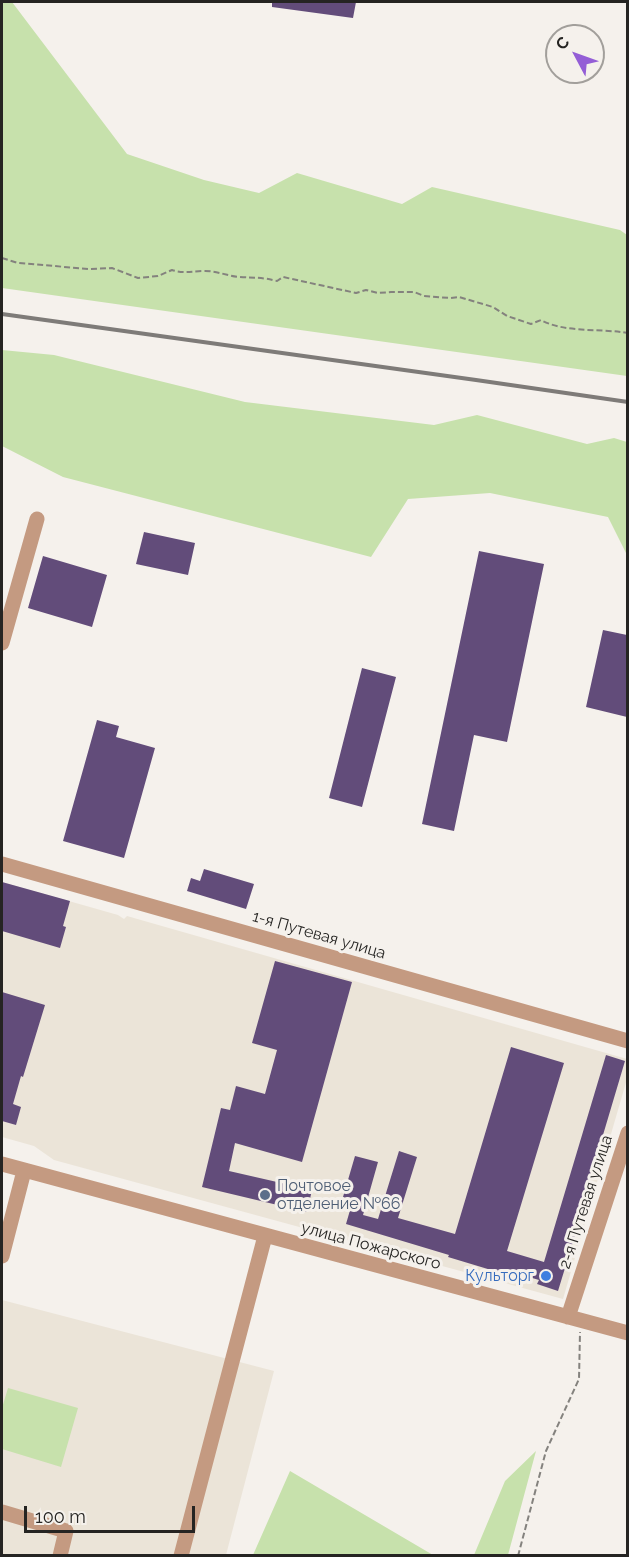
<!DOCTYPE html>
<html>
<head>
<meta charset="utf-8">
<style>
  body { margin:0 }
  #map { position:relative; width:629px; height:1557px; overflow:hidden; background:#f5f1ec; font-family:Raleway,sans-serif }
  canvas { display:block }
  .frame { position:absolute; inset:0; border:3px solid #252422; pointer-events:none }
  .north { position:absolute; left:545px; top:24px; width:60px; height:60px; box-sizing:border-box; background:#f5f1ec; border:2px solid #a29f9b; border-radius:50%; rotate:311deg; font-size:16px; font-weight:700; line-height:24px; text-align:center; color:#252422 }
  .north::after { content:''; display:block; margin:auto; width:21px; height:27px; background:#945ed6; clip-path:polygon(50% 0,100% 100%,50% 72%,0 100%) }
  .scale { position:absolute; left:24px; top:1506px; width:171px; height:27px; box-sizing:border-box; border:3px solid #252422; border-top:0; padding-left:8px; font-size:18px; line-height:21px; white-space:nowrap; color:#252422; -webkit-text-stroke:4px #f5f1ec; paint-order:stroke }
</style>
</head>
<body>
<div id="map">
<canvas width="629" height="1557"></canvas>
<div class="frame"></div>
<div class="north">С</div>
<div class="scale">100 m</div>
</div>
<script>
const g = document.querySelector('canvas').getContext('2d');
g.lineJoin = 'round';
function paint(path, color) { g.fillStyle = color; g.fill(path, 'evenodd'); }
function trace(path, color, width, dash) { g.strokeStyle = color; g.lineWidth = width; g.lineCap = dash ? 'butt' : 'round'; g.setLineDash(dash || []); g.stroke(path); }
function write(font, color, halo, rows, align = 'center') {
  g.font = font + ' Raleway,sans-serif'; g.lineWidth = 6; g.setLineDash([]); g.textBaseline = 'middle'; g.strokeStyle = halo; g.fillStyle = color; for (const [text, x, y, turn = 0] of rows) {
    g.save(); g.translate(x, y); g.rotate((+turn || 0) * Math.PI / 180); g.textAlign = isNaN(turn) ? turn : align; if (halo) g.strokeText(text, 0, 0); g.fillText(text, 0, 0); g.restore();
  }
}
paint(new Path2D(`
  M2,882L118,915L124,919L127,916L627,1059V1079L563,1299L54,1160L34,1146L2,1137Z
  M2,1300L274,1371L226,1555H2Z`), '#ebe4d8');
paint(new Path2D(`
  M2,2H12L127,154L204,180L259,193L297,173L402,204L432,187L620,230L627,235V376L2,288Z
  M2,350L54,355L245,402L434,425L477,415L587,444L614,438L627,442V555L608,517L490,493L408,499L371,557L63,477L2,446Z
  M8,1388L78,1408L61,1467L2,1449V1408Z
  M536,1451L508,1555H474L505,1481Z
  M290,1471L433,1555H253Z`), '#c7e1ac');
paint(new Path2D(`
  M272,2H356L353,18L272,7Z
  M144,532L195,543L188,575L136,564Z
  M479,551L544,564L507,742L474,735L454,831L422,824Z
  M43,556L107,575L92,627L28,608Z
  M603,630L627,635V717L586,707Z
  M362,668L396,677L362,807L329,798Z
  M97,720L119,726L116,737L155,748L124,858L63,841Z
  M204,869L254,884L246,909L187,891L191,878L200,881Z
  M2,882L70,901L63,926L66,927L60,948L2,931Z
  M275,961L352,982L302,1162L235,1143L229,1171L312,1190L307,1212L202,1187L221,1108L230,1110L236,1086L265,1094L277,1050L252,1043Z
  M2,992L45,1005L23,1077L21,1076L13,1104L21,1107L16,1125L2,1121Z
  M511,1047L564,1063L507,1251L544,1262L606,1055L625,1061L578,1219H580L558,1291L537,1284L539,1280L502,1269L501,1273L448,1257L449,1255L346,1224L353,1200L343,1197L355,1156L378,1162L363,1215L378,1219L399,1151L417,1157L398,1218L455,1234Z`), '#624c7a');
trace(new Path2D(`
  M2,258L18,263L54,266L88,269L112,268L138,278L158,276L172,270C184,274 193,271 205,271C217,271 228,276 239,277C254,278 262,277 277,281L283,277L356,293L366,290L378,293L391,292H414L424,296L450,298L459,297L493,307L507,316L531,324L541,320C562,332 596,329 621,332L628,333
  M518,1556L546,1451L579,1379L580,1332`), '#84827e', 2, [6, 3]);
trace(new Path2D(`
  M2,643L37,519
  M2,864L628,1041
  M2,1164L628,1333
  M2,1256L24,1171
  M568,1317L628,1133
  M2,1512L66,1531L60,1556
  M181,1556L265,1236`), '#c49a81', 15);
trace(new Path2D(`
  M2,314L476,380L628,402`), '#7e7b78', 4);
for (const [x, y, r, color] of [
  [265,1195,6,"#5c6f8a"],
  [546,1276,6,"#3f7fe0"]
]) { const dot = new Path2D(); dot.arc(x, y, r, 0, 2 * Math.PI); g.fillStyle = color; g.fill(dot); trace(dot, '#f5f1ec', 2); }
write('16px', '#252422', '#f5f1ec', [
  ["1-я Путевая улица",319,935,16],
  ["2-я Путевая улица",586,1202,-72],
  ["улица Пожарского",371,1246,15]
]);
write('16px', '#4e5e75', '#f5f1ec', [
  ["Почтовое",277,1186],
  ["отделение №66",277,1204]
], 'left');
write('16px', '#366cbe', '#f5f1ec', [
  ["Культорг",534,1276]
], 'right');
</script>
</body>
</html>
